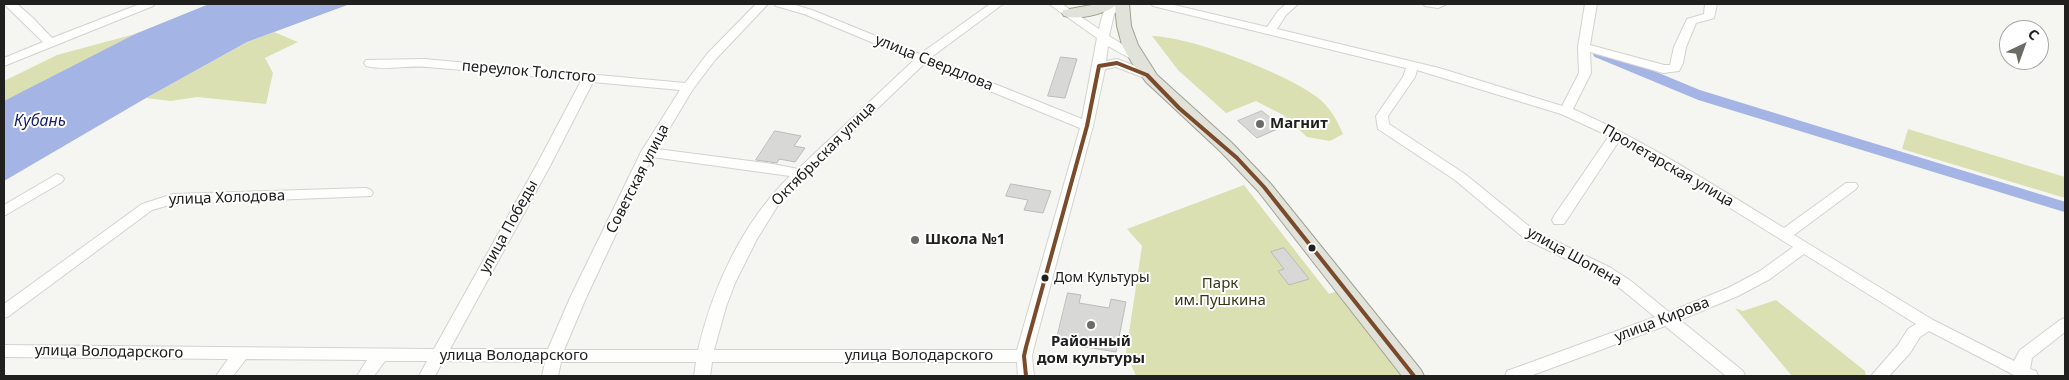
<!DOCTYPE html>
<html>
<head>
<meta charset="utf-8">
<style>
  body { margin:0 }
  #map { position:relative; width:2069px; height:380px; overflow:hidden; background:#f5f6f2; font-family:"Noto Sans",sans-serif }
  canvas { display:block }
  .frame { position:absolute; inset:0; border:5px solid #20211e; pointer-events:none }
  .north { position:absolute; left:1999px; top:20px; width:50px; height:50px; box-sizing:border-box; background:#fff; border:1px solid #a6a6a5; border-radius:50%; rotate:42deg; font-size:14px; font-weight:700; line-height:20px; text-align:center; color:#20211e }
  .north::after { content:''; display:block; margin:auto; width:18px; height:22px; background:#6b6c68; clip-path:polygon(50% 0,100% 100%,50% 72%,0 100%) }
</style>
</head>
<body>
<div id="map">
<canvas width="2069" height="380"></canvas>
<div class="frame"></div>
<div class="north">С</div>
</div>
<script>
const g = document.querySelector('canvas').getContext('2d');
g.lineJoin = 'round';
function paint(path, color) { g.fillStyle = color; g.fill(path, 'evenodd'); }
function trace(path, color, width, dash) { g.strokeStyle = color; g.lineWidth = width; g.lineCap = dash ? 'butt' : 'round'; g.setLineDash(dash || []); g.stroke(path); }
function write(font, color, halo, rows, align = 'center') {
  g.font = font + ' "Noto Sans",sans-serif'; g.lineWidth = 4; g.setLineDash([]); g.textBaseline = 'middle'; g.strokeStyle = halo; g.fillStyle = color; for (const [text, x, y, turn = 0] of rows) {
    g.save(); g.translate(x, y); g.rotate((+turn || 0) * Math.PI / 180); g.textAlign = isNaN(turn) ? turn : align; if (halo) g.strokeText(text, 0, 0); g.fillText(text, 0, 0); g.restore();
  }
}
paint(new Path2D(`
  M274,32L298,42L265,58L273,73L266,104L197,97L171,101L146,98L247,42Z
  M135,34L21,93L4,101V81L57,55Z
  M1152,36C1192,37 1285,73 1317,97C1330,107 1337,120 1343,134L1330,141L1307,137L1283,115L1256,101L1226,113L1178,70Z
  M1908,129L2065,177V198L1902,149Z
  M1244,185L1329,294L1337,291L1404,376H1136L1126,353L1142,246L1127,229Z
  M1776,300L1865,371L1866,376H1792L1735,308L1743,311Z`), '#dae0b1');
paint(new Path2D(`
  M209,4H350L247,42L146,98L4,181V101L135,34Z`), '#a3b4e5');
trace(new Path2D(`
  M1598,53L1699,95L2065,207`), '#a3b4e5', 10);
const building = new Path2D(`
  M1061,57L1077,59L1065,98L1048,96Z
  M1262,111L1282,127L1257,138L1238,121Z
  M775,131L801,136L794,146L805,148L795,162L779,159L777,163L756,160Z
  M1011,184L1051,191L1043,213L1024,210L1028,200L1006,196Z
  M1284,248L1302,270L1309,279L1289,285L1278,271L1284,269L1271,252Z
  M1068,293L1081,295L1079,303L1109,308L1111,299L1126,302L1116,352L1056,342Z`);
paint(building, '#d8d8d6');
trace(building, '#bbbbb9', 1);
const minor = new Path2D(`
  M4,4H17L33,18L52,38L140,4H155L153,6L4,66V58L43,42Z
  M756,4H768L715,60L693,89L657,149L773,164L798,169L914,60L804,14L776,6L774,4H792L812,10L920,54L990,4H1003L930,58L1082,119L1097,38L1049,4H1062L1099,29L1103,13L1111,4H1123L1114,14L1109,36L1143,57L1137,61L1133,60L1108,46L1106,61L1117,59L1151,72L1153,75L1147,79L1116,67L1105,69L1093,126L1034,347L1032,356L1034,376H1018L1017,362H712L710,376H694L696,362H561L558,376H542L545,362L443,361L435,376H419L427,361H385L374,376H357L367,360L246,359L233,376H216L228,359L4,357V345L434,349L536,166L581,81C530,76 478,71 427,67C407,65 386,71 366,66L364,63L366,60L424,59L685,83L707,54ZM924,64L1080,128L1017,350H714L726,307L735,283L757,239L780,202ZM593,82L680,90L641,152L570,298L548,349H450L550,166ZM652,157L790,176C743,222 713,286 698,350H564L586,298Z
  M1151,4H1170L1267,27L1278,11L1286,4H1298L1286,15L1277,29L1439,68L1562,106L1579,73L1578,47L1585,4H1597L1590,45L1664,65H1670L1674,47L1687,19L1704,14L1705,4H1717L1714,18L1696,23L1686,47L1683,63L1679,71L1663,73L1590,52L1591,73L1573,109C1647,142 1715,186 1784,228L1846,183H1856L1858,186L1856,189L1794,235L1933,320L2014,361L2020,350L2060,320L2065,318V332L2032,358L2030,369L2036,371L2038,376H2016L1929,331L1920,337L1910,353L1889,376H1871L1898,345L1908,329L1916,324L1804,254L1770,279L1738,296L1680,320L1743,371L1745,376H1726L1665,326L1530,376H1505L1507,371L1655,317L1621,289L1601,276L1525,239L1455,180L1378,129L1376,116L1403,77L1406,68L1153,6ZM1417,70L1561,114L1609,136L1554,216L1552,220L1554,224H1564L1619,141L1643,154L1793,247L1760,271L1728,288L1669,312L1631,281L1611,268L1535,231L1465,174L1389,124L1388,116L1415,77Z
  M1423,4H1447L1438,8L1425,6Z
  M57,174L62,176L64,179L62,182L4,216V205Z
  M366,188L371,190L373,193L371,196L173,204L152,210L9,316L4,318V304L142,204L173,194Z`);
const major = new Path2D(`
  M1097,4H1129L1131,26L1138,45L1157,75L1232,143L1270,183L1421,370L1424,376H1402L1258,191L1220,151L1146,82L1132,63L1122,45L1117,26L1115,6C1102,15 1079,20 1064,16L1062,13L1064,10Z`);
trace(minor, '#d2d2cf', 2);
trace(major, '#9fa191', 2);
paint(minor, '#fefefd');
paint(major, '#e1e2da');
trace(new Path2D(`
  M1099,66L1117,63L1147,75L1179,108L1237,158L1264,187L1414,376
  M1026,376L1024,356L1026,347L1087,126L1099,66`), '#7a4b2a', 4);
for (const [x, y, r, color] of [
  [1260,124,5,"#6b6c68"],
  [915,240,5,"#6b6c68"],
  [1312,248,4.5,"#20211e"],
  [1045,278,4.5,"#20211e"],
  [1091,325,5,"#6b6c68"]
]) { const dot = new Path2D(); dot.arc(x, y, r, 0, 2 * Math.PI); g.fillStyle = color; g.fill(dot); trace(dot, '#fff', 2); }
write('14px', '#20211e', '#fff', [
  ["Дом Культуры",1054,278]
], 'left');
write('15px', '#20211e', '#fff', [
  ["улица Свердлова",934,63,22],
  ["переулок Толстого",529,72,5],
  ["Октябрьская улица",824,154,-45],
  ["Пролетарская улица",1668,166,30],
  ["Советская улица",638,179,-63],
  ["улица Холодова",227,198,-2],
  ["улица Победы",509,227,-61],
  ["улица Шопена",1574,257,29],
  ["улица Кирова",1662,320,-21],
  ["улица Володарского",109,352,1],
  ["улица Володарского",514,356],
  ["улица Володарского",919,356]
]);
write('bold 15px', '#20211e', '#fff', [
  ["Магнит",1270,124],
  ["Школа №1",925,240],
  ["Районный",1091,342,"center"],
  ["дом культуры",1091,359,"center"]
], 'left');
write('15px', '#343814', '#fff', [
  ["Парк",1220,284],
  ["им.Пушкина",1220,301]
]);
write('italic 16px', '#131c6e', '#fff', [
  ["Кубань",40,121]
]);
</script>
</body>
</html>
